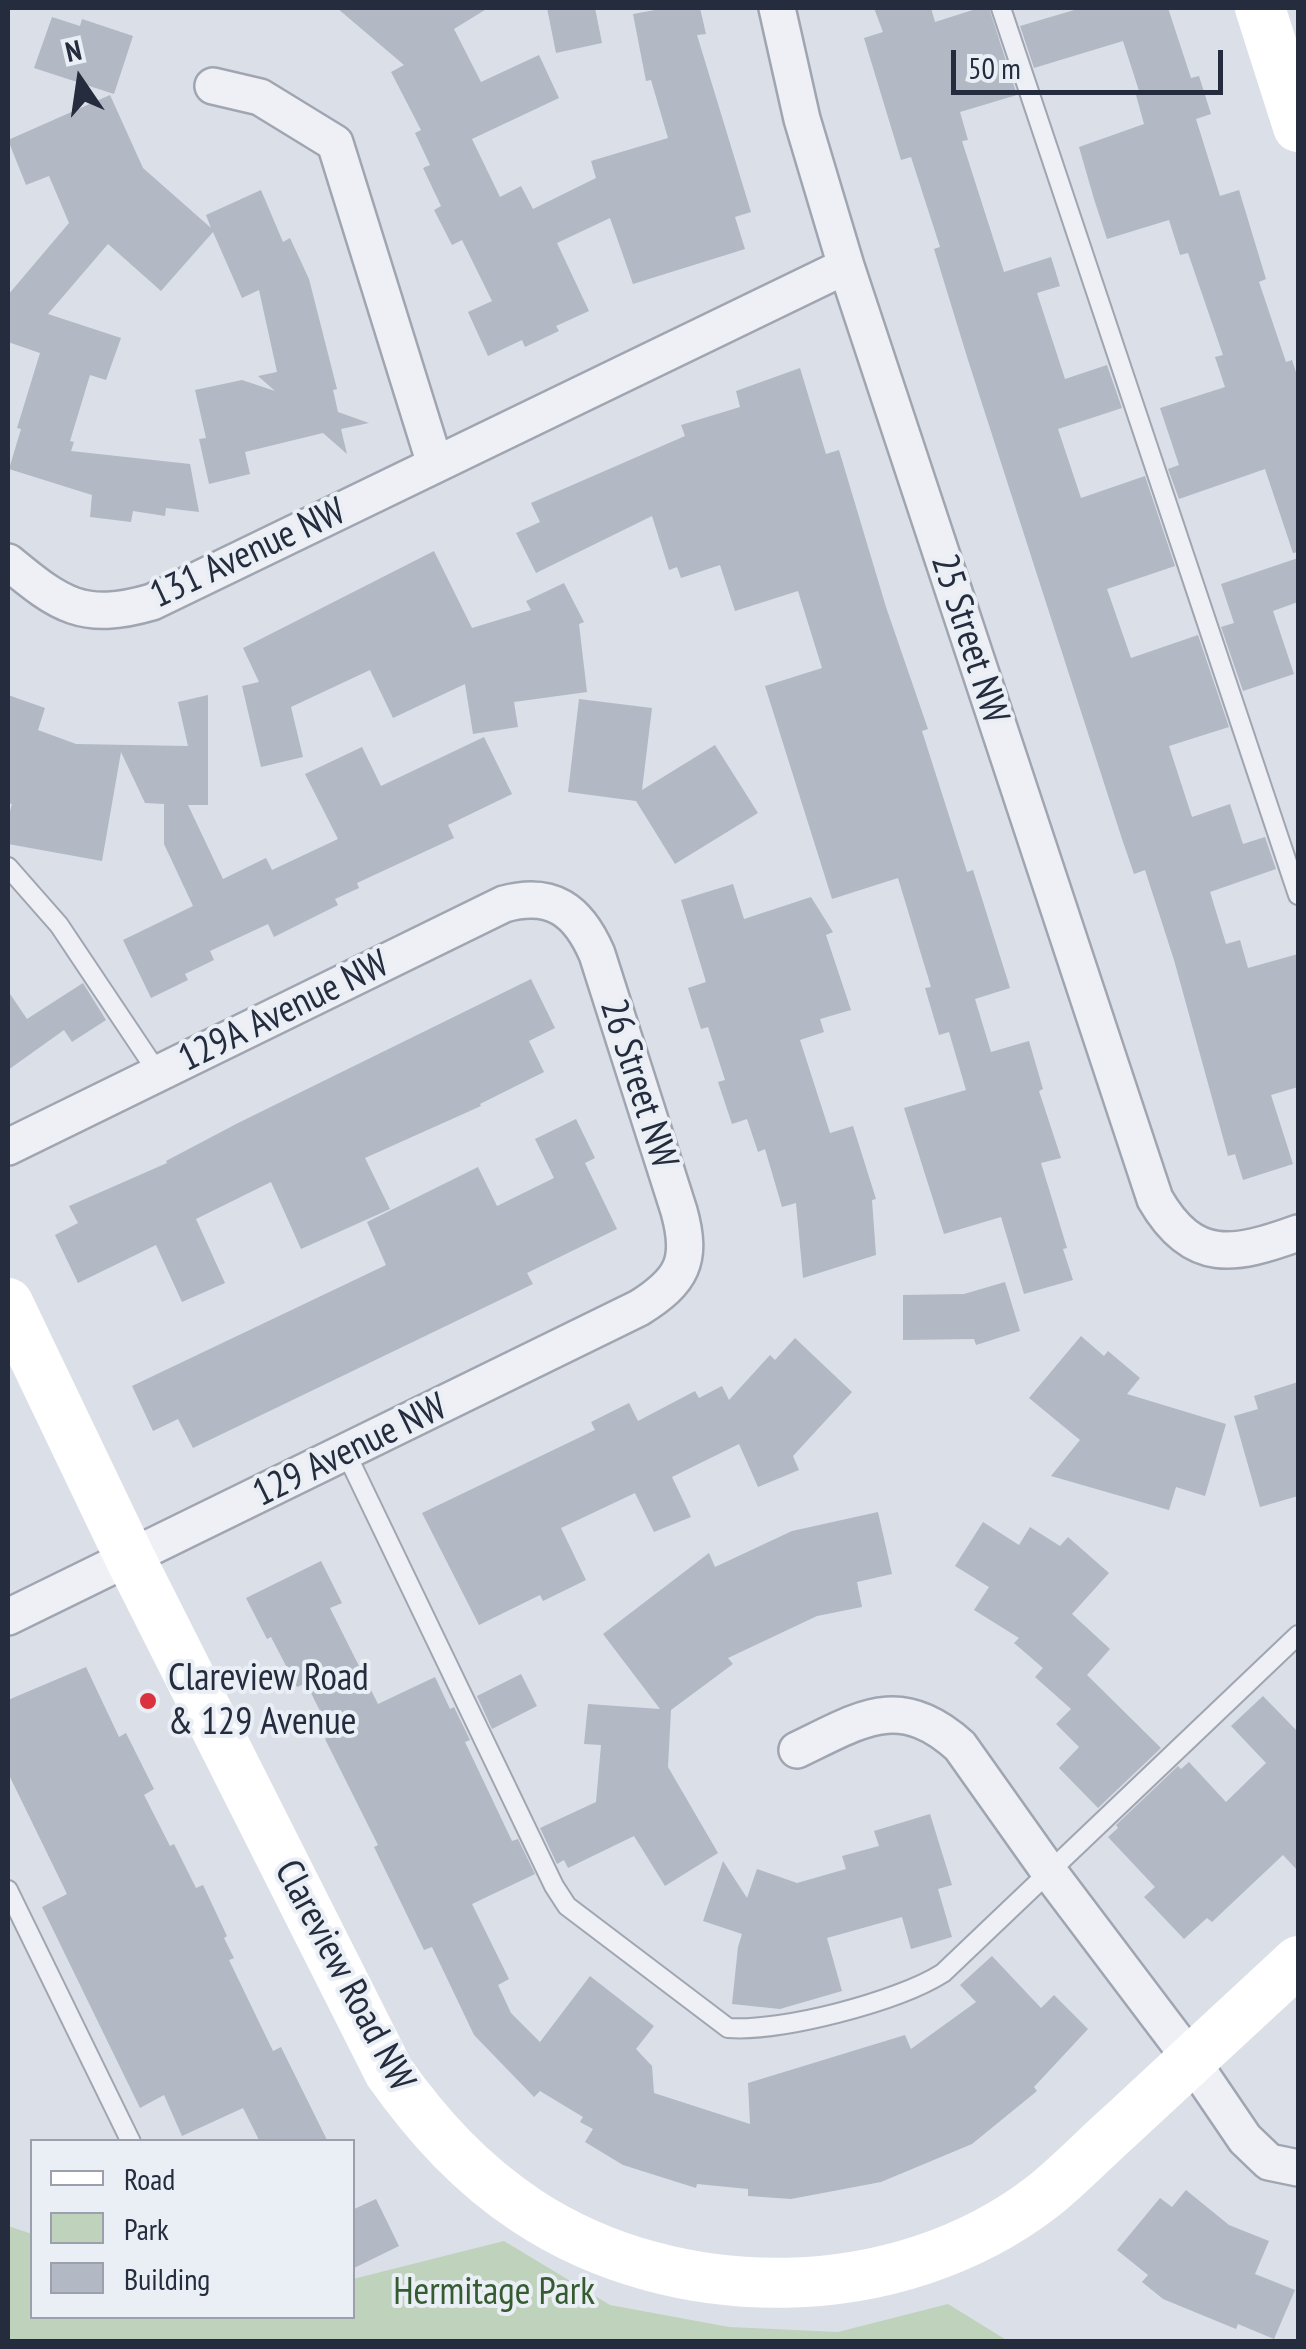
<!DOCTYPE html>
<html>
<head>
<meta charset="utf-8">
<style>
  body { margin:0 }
  #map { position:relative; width:1306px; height:2349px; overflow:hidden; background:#dbdfe7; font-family:"PT Sans Narrow",sans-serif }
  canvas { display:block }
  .frame { position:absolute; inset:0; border:10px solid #242c3e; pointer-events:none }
  .legend { position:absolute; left:30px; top:2139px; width:325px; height:180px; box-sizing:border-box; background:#eaeef5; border:2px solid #9ba0ac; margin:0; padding:12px 18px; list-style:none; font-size:30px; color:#242c3e }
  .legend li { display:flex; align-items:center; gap:20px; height:50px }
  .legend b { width:50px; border:2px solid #9ba0ac }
  .north { position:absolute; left:30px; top:30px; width:100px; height:100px; -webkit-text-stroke:8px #eaeef5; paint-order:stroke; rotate:347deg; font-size:28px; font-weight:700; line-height:40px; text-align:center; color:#242c3e }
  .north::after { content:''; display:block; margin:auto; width:35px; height:45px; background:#242c3e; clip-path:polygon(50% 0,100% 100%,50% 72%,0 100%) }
  .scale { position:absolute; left:951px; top:50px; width:272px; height:45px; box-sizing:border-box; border:5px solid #242c3e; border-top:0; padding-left:12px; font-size:30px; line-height:35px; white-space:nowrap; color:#242c3e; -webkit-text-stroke:8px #eaeef5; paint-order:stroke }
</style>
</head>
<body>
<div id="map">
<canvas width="1306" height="2349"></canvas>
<div class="frame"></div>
<ul class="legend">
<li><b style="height:12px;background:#fff"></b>Road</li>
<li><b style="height:28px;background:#bfd2bb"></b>Park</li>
<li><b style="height:28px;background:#b2b8c4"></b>Building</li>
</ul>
<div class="north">N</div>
<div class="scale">50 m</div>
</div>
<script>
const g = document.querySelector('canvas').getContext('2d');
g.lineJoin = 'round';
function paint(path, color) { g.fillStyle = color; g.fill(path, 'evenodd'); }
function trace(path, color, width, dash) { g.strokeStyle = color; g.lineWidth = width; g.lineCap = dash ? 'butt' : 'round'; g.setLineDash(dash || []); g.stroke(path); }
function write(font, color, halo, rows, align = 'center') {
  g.font = font + ' "PT Sans Narrow",sans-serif'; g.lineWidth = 8; g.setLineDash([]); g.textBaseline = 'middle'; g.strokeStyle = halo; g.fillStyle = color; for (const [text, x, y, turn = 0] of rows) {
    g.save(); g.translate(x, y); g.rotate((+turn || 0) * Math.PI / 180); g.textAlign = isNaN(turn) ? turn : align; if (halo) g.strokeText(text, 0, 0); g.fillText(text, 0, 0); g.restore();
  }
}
paint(new Path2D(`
  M8,2226L32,2234V2316H352L353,2279L504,2241L610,2305L729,2327L838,2332L948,2304L1008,2341H8Z`), '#bfd2bb');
paint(new Path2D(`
  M337,8H488L454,29L481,82L539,55L559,98L472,139L500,197L521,186L533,209L596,178L591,161L668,138L651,80L646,81L633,14L666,8H700L706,34L697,35L751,212L735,217L745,249L633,284L610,218L557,243L589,311L556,326L559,331L525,347L522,340L488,356L468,312L492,301L462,240L452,245L434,210L441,206L423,168L430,165L415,133L421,130L391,72L404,65Z
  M547,8H595L602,43L556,53Z
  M874,8H931L935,22L979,8H989L1017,95L960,112L968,140L962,141L1004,272L1051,257L1060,286L1037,293L1065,379L1107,365L1122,408L1058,429L1081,498L1145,476L1175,566L1107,589L1131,658L1198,635L1229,727L1169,746L1192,817L1230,804L1243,844L1265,837L1276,869L1210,892L1226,944L1240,940L1248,968L1298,954V1087L1271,1095L1293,1164L1243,1180L1235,1154L1228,1156L1174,960L1145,870L1134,874L1122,839L968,360L934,249L940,247L911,157L901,160L864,38L883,32Z
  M1081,8H1168L1191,78L1199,76L1211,114L1196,119L1220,196L1239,190L1266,279L1259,282L1286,362L1292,360L1298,378V552L1293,553L1265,469L1179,499L1168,469L1179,465L1160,408L1225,387L1215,357L1223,355L1188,253L1180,255L1169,220L1107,239L1094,199L1079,147L1144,124L1136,95L1140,94L1123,41L1034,68L1020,26Z
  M52,17L80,26L82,19L133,36L114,94L34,68Z
  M110,95L143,168L211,228L206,215L261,190L283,242L290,238L309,279L337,389L333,390L338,412L369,423L341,429L347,454L323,433L245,452L250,474L209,484L199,439L206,438L195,390L242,380L275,391L258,376L277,372L259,290L242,298L213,232L161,291L108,244L48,314L121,338L106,380L90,375L70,441L74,442L71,451L190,464L199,512L166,508L165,516L133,511L131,522L90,517L92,495L9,469L21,429L17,428L40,353L8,342V295L69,223L49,176L26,185L8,140Z
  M800,368L826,454L839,450L886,607L928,729L922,731L967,872L973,870L1010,988L975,999L991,1052L1029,1041L1043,1089L1039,1091L1061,1158L1041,1163L1067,1248L1063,1249L1073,1280L1024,1294L1001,1217L944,1234L904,1108L966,1090L949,1032L939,1035L925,988L931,987L898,878L832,899L765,686L822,668L798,591L735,611L720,565L681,578L677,567L669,570L652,516L536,573L516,533L540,522L531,503L685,436L681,425L740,407L736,391Z
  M434,551L472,628L531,610L526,601L564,583L584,622L579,624L587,692L514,702L518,727L473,734L465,684L393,718L370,670L291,707L303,757L261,767L242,686L259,682L243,648Z
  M1298,558V602L1273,611L1294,674L1243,691L1221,627L1234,623L1221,584Z
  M8,695L45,708L38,730L76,744L188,746L178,702L208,695V805H188L223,879L266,858L272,870L338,839L305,774L362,747L381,786L484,737L512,794L448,825L454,838L357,883L359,888L335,899L338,905L274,937L268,924L210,951L214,960L185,974L188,980L151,998L123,940L193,906L164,844V804L145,803L121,752L102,861L8,844V818L12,804L8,803Z
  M579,699L652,708L642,790L715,745L758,813L675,864L636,801L568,792Z
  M733,884L744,919L811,897L833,932L826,935L851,1010L820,1019L824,1032L800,1040L830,1133L853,1126L876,1199L872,1200L876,1255L803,1278L796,1203L782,1207L765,1149L758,1152L747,1119L732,1124L718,1082L725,1080L708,1027L701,1029L688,988L706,982L681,900Z
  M531,979L555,1028L529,1041L544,1072L480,1104L481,1106L365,1158L390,1209L301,1249L271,1182L196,1219L225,1283L182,1302L156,1245L78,1283L55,1235L78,1223L69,1206L167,1163L166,1161L238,1123Z
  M83,983L106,1020L72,1042L64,1030L8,1070V991L27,1019Z
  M576,1119L595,1158L585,1163L617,1229L527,1273L533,1284L193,1448L178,1419L153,1431L132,1386L386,1265L367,1222L478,1167L497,1206L554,1178L535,1139Z
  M1005,1282L1020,1331L976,1345L974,1339L903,1340V1295L964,1294Z
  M1081,1336L1104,1356L1108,1351L1140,1378L1127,1394L1226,1424L1205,1496L1176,1487L1169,1510L1051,1476L1080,1440L1029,1398Z
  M795,1338L852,1392L793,1456L799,1470L758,1487L739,1444L672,1477L691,1517L654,1532L635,1493L561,1528L586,1580L543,1601L540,1595L479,1625L422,1513L595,1430L591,1422L629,1403L638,1421L695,1391L699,1398L722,1386L729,1400L770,1355L775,1360Z
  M1298,1382V1496L1260,1507L1234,1416L1258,1409L1254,1396Z
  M878,1512L892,1574L857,1582L862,1607L817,1616L728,1658L733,1664L671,1710L668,1767L718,1853L665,1886L634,1836L568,1868L564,1860L557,1864L540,1828L596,1802L601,1745L584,1744L588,1704L660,1709L603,1634L709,1553L715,1567L792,1531Z
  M983,1522L1019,1545L1030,1527L1060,1546L1068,1537L1109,1573L1072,1614L1110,1649L1087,1675L1161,1748L1098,1808L1059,1768L1079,1747L1056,1724L1071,1709L1035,1677L1043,1668L1014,1643L1019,1638L974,1610L989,1587L955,1566Z
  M321,1561L342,1603L330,1608L378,1704L435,1677L450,1709L454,1707L470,1740L465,1742L512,1841L518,1839L535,1874L472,1904L509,1979L498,1985L511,2013L540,2042L590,1976L654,2026L636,2049L652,2066L654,2093L750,2124L748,2083L905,2035L911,2049L976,2002L960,1985L992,1956L1041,2008L1054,1995L1088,2029L1034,2087L1037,2091L972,2144L881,2182L791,2199L748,2196V2189L697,2184L696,2188L623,2165L585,2142L593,2129L580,2122L583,2117L540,2091L534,2097L474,2035L432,1947L424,1950L374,1847L378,1845L325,1739L332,1735L306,1683L297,1687L271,1637L267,1639L246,1598Z
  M86,1667L119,1737L126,1733L154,1789L144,1795L170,1846L174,1844L196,1888L203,1885L227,1936L224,1938L234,1958L229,1960L273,2051L281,2047L328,2142H260L243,2108L182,2136L164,2095L140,2108L42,1907L67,1894L8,1773V1700Z
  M521,1674L537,1706L492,1729L477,1696Z
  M1263,1696L1298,1732V1871L1283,1855L1212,1922L1207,1918L1184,1939L1144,1897L1155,1887L1108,1837L1118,1828L1116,1825L1178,1766L1181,1769L1189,1762L1226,1802L1266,1763L1231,1726Z
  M930,1814L952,1885L938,1889L952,1937L911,1949L902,1917L827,1938L842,1991L780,2009L732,2004L738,1947L742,1934L703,1921L723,1861L747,1898L757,1869L797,1883L846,1869L842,1856L879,1846L874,1831Z
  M1186,2190L1229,2225L1269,2241L1255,2274L1295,2290L1274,2339L1238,2324L1236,2329L1163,2299L1142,2282L1148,2275L1117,2250L1160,2198L1172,2207Z
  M376,2199L399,2246L352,2269V2210Z`), '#b2b8c4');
const lane = new Path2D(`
  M1001,8L1298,895
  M8,867L59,925L158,1073
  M346,1453L554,1886L567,1906L728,2028C781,2032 897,2002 943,1973L1298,1635
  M8,1890L131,2142`);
const street = new Path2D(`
  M777,8L802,119L846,266L1155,1199C1193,1265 1234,1256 1298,1233
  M213,86L260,97L335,143L435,464
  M8,562C60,605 83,622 152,602L846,266
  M8,1147L504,904C552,891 578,910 597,954L679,1211C693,1261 682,1281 639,1308L8,1617
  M797,1750C860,1720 899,1691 960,1746L1050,1873L1192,2061L1245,2139L1269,2162L1298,2168`);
trace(lane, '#a0a6b1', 22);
trace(street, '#a0a6b1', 40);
trace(lane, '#eef0f5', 18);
trace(street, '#eef0f5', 35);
trace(new Path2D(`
  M1260,8L1298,127
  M8,1303L130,1558L389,2072C428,2127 471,2174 527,2211C677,2310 898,2308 1042,2197C1069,2176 1094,2149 1120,2126C1180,2071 1239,2016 1298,1961`), '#fff', 50);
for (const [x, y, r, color] of [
  [148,1701,10,"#da323f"]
]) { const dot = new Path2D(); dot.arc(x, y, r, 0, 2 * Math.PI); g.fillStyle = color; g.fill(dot); trace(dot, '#eaeef5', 4); }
write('38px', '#242c3e', '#eaeef5', [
  ["131 Avenue NW",248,554,-25],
  ["25 Street NW",969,639,72],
  ["129A Avenue NW",284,1012,-26],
  ["26 Street NW",638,1084,72],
  ["129 Avenue NW",350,1451,-26],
  ["Clareview Road NW",344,1976,62]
]);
write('38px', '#242c3e', '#eaeef5', [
  ["Clareview Road",168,1679],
  ["& 129 Avenue",168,1723]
], 'left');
write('38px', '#355b30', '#eaeef5', [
  ["Hermitage Park",494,2293]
]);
</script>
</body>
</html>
